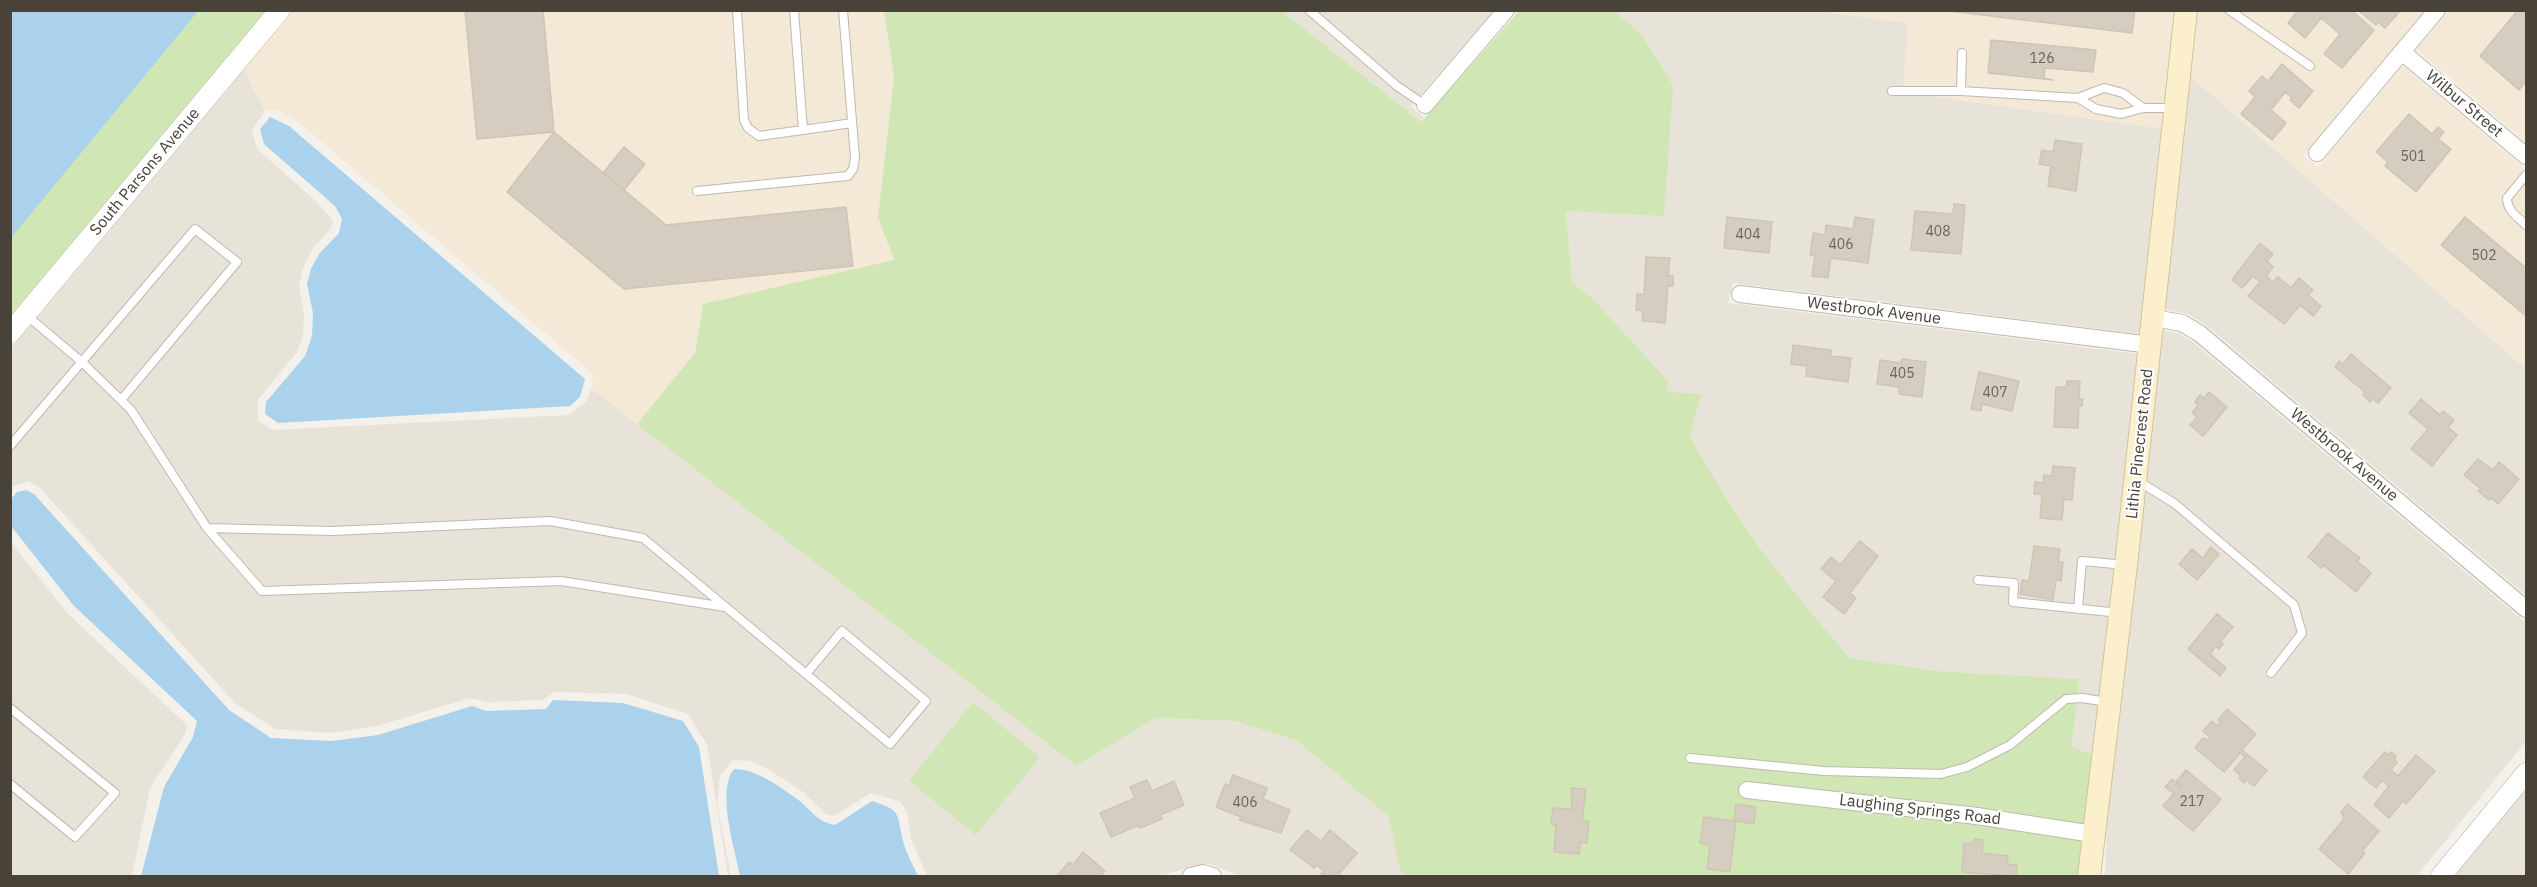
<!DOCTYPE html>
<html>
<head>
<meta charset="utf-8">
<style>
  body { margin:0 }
  #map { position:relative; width:2537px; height:887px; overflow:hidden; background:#f4f1ea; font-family:"IBM Plex Sans",sans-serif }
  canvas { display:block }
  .frame { position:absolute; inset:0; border:12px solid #484238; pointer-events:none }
</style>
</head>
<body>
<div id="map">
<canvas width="2537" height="887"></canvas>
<div class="frame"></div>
</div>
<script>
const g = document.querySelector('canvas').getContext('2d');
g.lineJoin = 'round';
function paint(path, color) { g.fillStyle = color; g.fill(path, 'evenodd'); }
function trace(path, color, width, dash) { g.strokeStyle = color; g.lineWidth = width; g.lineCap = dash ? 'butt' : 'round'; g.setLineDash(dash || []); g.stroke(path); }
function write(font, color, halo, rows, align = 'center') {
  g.font = font + ' "IBM Plex Sans",sans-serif'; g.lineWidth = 4.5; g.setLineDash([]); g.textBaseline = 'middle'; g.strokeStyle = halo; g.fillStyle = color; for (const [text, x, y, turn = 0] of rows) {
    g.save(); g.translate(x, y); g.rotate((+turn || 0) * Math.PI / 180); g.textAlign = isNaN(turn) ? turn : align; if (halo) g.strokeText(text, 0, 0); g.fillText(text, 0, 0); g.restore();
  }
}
paint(new Path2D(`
  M1814,10L1908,23L1903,92L2163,129L2142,334L1733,283L1728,303L2140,354L2093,755L2072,747L2079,679L1937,671L1850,658L1785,583L1715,483L1667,392V381L1593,299L1572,282L1566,211L1664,215L1642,35L1615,11Z
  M1282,11H1494L1411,106L1424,118L1421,122Z
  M243,69L265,111L252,130L257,149L318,203L333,221L331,229L313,248L303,268L299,287L304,314L303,335L297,352L258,400V420L272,430L569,415L587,401L591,388L1076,766L1156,718L1236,721L1297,741L1388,816L1401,871L1409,876H1240L1208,863L1158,876H927L911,839L907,811L899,801L871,793L834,816L826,814L803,792L768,769L750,761L733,760L720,776L717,804L731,876H728L707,745L688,714L626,694L554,692L543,700L488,702L470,698L377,726L331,733L275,729L235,703L40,488L28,481L11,487V348Z
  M2189,75L2526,369V595L2206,325L2188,314L2164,309L2183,132L2185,131Z
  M2162,330L2178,333L2193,342L2526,623V741L2417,876H2102L2105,874L2108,793Z
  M10,541L67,613L187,725L185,734L150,788L132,876H11Z
  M2526,788V876H2453Z`), '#e8e3d8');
paint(new Path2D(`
  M292,11H884L894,76L878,217L894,261L703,304L695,353L637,424L591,388L593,377L591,372L295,119L274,109L265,111L243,69Z
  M1814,11H2176L2163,129L1903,92L1908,23Z
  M2196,11H2425L2303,156L2318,167L2403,66L2526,170V369L2189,75Z
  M2449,11H2526V142L2416,49Z`), '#f4e8d7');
paint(new Path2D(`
  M11,11H280L11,334Z
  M884,11H1282L1421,122L1519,11H1615L1642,35L1673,86L1664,216L1566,211L1572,282L1593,299L1668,381L1667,392L1701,394L1690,436C1734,520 1788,587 1850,658L1937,671L2079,679L2072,747L2093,755L2079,876H1409L1401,872L1388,816L1297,741L1236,721L1156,718L1076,766L637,424L695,353L703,304L894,260L878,217L894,76Z
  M973,702L1040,757L976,835L909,781Z`), '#d0e6b5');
paint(new Path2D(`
  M11,10L198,11L11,238L10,11Z
  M270,117L289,126L585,379L580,397L570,406L278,423L265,414L266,402L305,356L312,336L313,313L307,284L311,269L319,254L339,233L342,219L335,206L264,144L260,129Z
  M26,490L34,494L229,710L271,738L331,741L378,735L472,706L486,711L546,709L553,700L623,703L683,721L699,747L719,876H141L164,787L193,737L197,721L74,606L11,526V499L17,492Z
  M734,769C756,769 779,786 797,799C812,810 815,821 835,825L872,801C903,811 896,813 903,841C906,853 913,865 918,876H740C735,849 716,791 734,769Z`), '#aad2ed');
const building = new Path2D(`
  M465,10H543L554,132L477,139Z
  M1941,10H2135L2132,33Z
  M2298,10H2351L2374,30L2342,68L2324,54L2340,34L2321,18L2305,38L2288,23Z
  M2518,10L2526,13V81L2519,90L2480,56Z
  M2359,11L2399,10L2400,11L2385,28L2378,22L2376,25Z
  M1991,40L2096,50L2093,72L2045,68L2044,78L2053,80L1988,73Z
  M2282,64L2313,91L2299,108L2290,100L2292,98L2285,92L2271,110L2286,123L2272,140L2241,114L2255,97L2249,91L2262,76L2268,81Z
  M2409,114L2432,134L2438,127L2444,132L2438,139L2451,149L2416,192L2385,166L2388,162L2376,152Z
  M554,132L666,225L846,207L853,266L624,289L507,192Z
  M2055,140L2082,144L2076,191L2048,186L2051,166L2039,164L2042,150L2053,152Z
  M624,147L645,164L624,190L603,173Z
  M1954,204L1965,205L1961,254L1911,250L1915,211L1953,214Z
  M1727,217L1772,222L1769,253L1724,248Z
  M1855,217L1874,220L1868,263L1831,258L1828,278L1812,276L1815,255H1810L1813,233L1825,235L1826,225L1853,229Z
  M2465,217L2526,268V316L2441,245Z
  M2260,243L2273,254L2267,261L2273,267L2266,276L2273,282L2278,277L2291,288L2299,278L2313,290L2308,295L2321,306L2313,316L2300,305L2284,324L2248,296L2260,282L2253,276L2242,288L2232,280Z
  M1646,257L1670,258L1668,276H1673V286H1668L1665,323L1642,321L1643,311L1636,310L1637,294H1644Z
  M1793,345L1831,350V356L1851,358L1848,382L1806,376L1807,366L1791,364Z
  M2351,354L2391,388L2378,403L2373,399L2370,402L2363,394L2365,392L2335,367L2339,361L2343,364Z
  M1902,359L1926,362L1922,397L1899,394V387L1877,384L1880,360L1901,363Z
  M1979,372L2019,381L2012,411L1982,404L1981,411L1971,409Z
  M2067,381H2080L2079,399H2083L2082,406H2079L2078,428L2054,427L2056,387H2066Z
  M2209,392L2227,407L2203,436L2190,425L2197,417L2192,413L2198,405L2195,402L2200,395L2204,398Z
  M2421,399L2440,415L2443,411L2454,420L2448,427L2457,435L2432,466L2411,449L2428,429L2409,413Z
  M2478,459L2493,470L2499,462L2519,479L2498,504L2491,498L2489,500L2478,491L2481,489L2464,475Z
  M2053,466L2075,468L2072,500L2064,499L2062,520L2040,518L2042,494H2034L2035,482L2043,483L2044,475L2052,476Z
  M2328,533L2360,558L2357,561L2371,573L2356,592L2323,565L2321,568L2308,557Z
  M1860,541L1878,556L1850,593L1856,598L1844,614L1823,597L1836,581L1821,569L1831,557L1840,565Z
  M2034,546L2060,549L2058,562H2063L2061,581L2056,580L2053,600L2020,594L2022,580L2029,581Z
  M2211,547L2219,554L2197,580L2179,564L2192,549L2203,558Z
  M2217,614L2233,627L2220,642L2223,644L2219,649L2216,646L2210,654L2226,668L2220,676L2188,649Z
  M2227,709L2256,734L2242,750L2267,770L2254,786L2246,780L2244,783L2239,778L2241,776L2234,770L2245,757L2240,753L2224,772L2195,748L2203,738L2207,740L2210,737L2203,731L2212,721L2218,726L2221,722L2218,720Z
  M2385,752L2389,755L2391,752L2396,756L2394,759L2397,762L2391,770L2398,776L2416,755L2435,771L2406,804L2403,801L2389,818L2374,805L2389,786L2382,780L2376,788L2363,777Z
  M2186,770L2221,799L2193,831L2163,806L2173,794L2176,795L2165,787L2172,779L2182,787L2176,782Z
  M1233,775L1267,788L1263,799L1290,810L1281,833L1239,820L1241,817L1216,807L1225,784L1229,786Z
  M1147,780L1152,791L1174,781L1184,805L1160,815L1162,819L1140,828L1139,825L1111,837L1100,813L1135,798L1130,787Z
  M1571,788L1586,789L1582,821H1589L1587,843L1580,842L1579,854L1554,852L1556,825L1551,824L1553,808L1572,809Z
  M1736,804L1756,807L1754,824L1736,821L1730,872L1707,869L1710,845L1700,843L1704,817L1734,821Z
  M2348,804L2379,831L2362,851L2365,853L2348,874L2319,849L2344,819L2341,812Z
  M1307,830L1321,841L1330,830L1357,853L1337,876H1324L1321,874L1324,871L1317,865L1314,868L1290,850Z
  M1975,839L1983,840L1982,853L2008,856L2007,864L2017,865L2016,876L1962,872L1964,843L1971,844Z
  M1083,852L1105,871L1100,876H1057L1069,862L1073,865Z`);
paint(building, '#d5cdc0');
trace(building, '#d0c5b3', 1.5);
const service = new Path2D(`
  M737,10L744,120L748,128L759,136L803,130
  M794,10L803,130L852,123
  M1309,10L1397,86L1425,105
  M2229,10L2310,66
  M1892,91H1961L2078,98L2104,88L2123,93L2143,108
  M1961,91L1962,53
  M2078,98L2096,109L2121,114L2143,108H2175
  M2526,175L2507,198C2507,211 2518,217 2526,225
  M697,191L848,176L853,169L855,158L843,10
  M26,315L82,362L131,410L207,528L262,591L561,581L725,607
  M10,446L195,229L237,262L121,400
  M2138,481L2174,503L2294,605L2302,633L2271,673
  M207,528L333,531L550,521L643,538L890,744L926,701L842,631L806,674
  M1978,580L2014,583L2013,602L2120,613
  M2078,609L2082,561L2126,565
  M10,708L115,793L75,837L10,784
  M1690,758L1824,771L1941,774L1967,767L2010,745L2066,699L2082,698L2108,702`);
const minor = new Path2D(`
  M2402,52L2526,156
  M1425,105L1506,10
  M2317,153L2437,10
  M1740,294L2151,345
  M2154,318L2182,323L2199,333L2526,609
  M1747,790L1977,816L2093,834
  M1191,876L1203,873L1213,876`);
const tertiary = new Path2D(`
  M10,333L280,10
  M2441,876L2526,773`);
const secondary = new Path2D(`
  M2089,876L2126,565L2186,10`);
trace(service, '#bfb9ad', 10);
trace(minor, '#bfb9ad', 18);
trace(tertiary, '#bfb9ad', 21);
trace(secondary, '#d1c49c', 24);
trace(service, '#fff', 8);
trace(minor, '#fff', 16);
trace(tertiary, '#fff', 20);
trace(secondary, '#fcf0cc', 22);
write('14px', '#6b655a', null, [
  ["126",2042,59],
  ["501",2413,157],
  ["408",1938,232],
  ["404",1748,235],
  ["406",1841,245],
  ["502",2484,256],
  ["405",1902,374],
  ["407",1995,393],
  ["217",2192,802],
  ["406",1245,803]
]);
write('16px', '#484238', '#fff', [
  ["Wilbur Street",2464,104,40],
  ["South Parsons Avenue",145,172,-50],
  ["Westbrook Avenue",1874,311,7],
  ["Lithia Pinecrest Road",2140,444,-84],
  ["Westbrook Avenue",2344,455,40],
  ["Laughing Springs Road",1920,810,7]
]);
</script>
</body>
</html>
